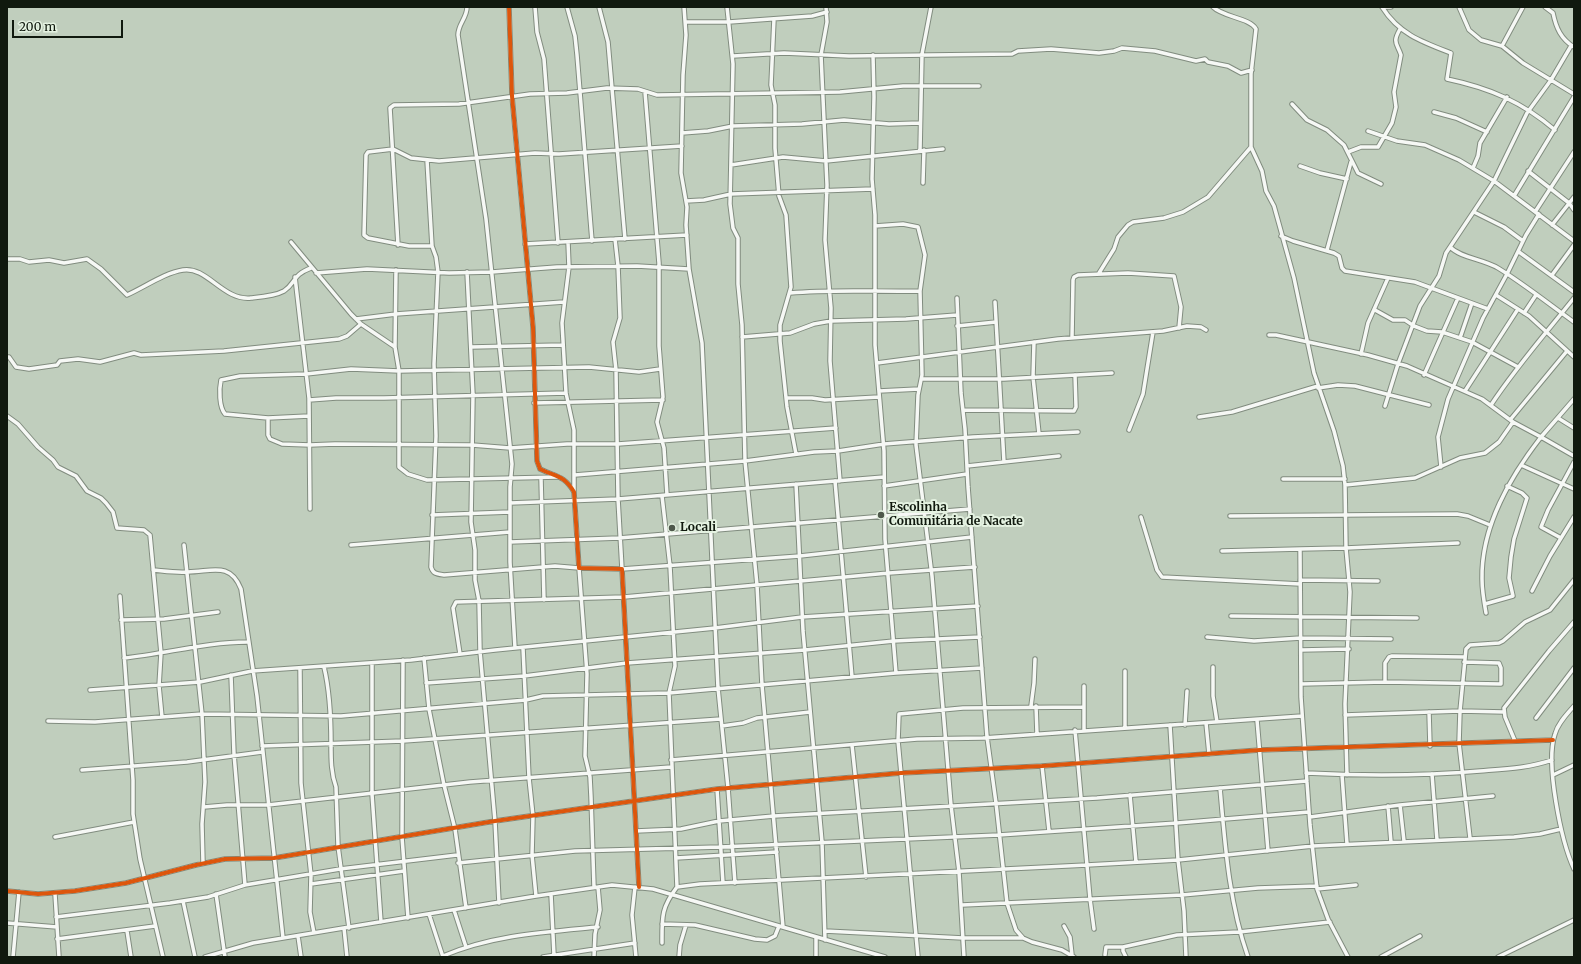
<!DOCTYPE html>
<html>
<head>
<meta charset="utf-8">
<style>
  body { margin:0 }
  #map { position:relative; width:1581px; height:964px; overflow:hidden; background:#c0cebd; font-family:Merriweather,serif }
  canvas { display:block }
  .frame { position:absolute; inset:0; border:8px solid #10190e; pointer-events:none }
  .scale { position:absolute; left:12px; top:20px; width:111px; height:18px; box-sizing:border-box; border:2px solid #10190e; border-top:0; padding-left:5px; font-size:12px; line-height:14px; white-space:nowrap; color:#10190e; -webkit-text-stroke:3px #e4f2e1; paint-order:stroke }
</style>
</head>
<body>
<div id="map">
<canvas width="1581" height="964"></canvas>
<div class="frame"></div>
<div class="scale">200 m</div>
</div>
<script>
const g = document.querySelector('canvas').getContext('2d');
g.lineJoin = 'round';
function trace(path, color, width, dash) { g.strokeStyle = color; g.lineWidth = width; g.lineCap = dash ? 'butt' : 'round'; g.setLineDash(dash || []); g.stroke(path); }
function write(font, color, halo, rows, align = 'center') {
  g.font = font + ' Merriweather,serif'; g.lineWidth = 4; g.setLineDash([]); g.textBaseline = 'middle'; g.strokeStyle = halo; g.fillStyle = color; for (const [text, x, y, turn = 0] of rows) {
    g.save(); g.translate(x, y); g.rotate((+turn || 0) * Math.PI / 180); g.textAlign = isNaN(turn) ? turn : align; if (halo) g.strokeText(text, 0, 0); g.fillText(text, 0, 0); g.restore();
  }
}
const minor = new Path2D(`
  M467,7C467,18 458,24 458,35L486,219L512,464L510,487V562L515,648
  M509,7L512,96L533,327L537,461L540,469C556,477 564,475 574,492L579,568L622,569L639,887
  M535,7L537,32L544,59L558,243
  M567,7L575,36L577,55L592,241
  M599,7L608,42L625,239
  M684,7L686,35L683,75L681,173L687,207L686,225L689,269L702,343L718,688L728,788L735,883
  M727,7L733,64L730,204L733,228L738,238V284L742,325L745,461L757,585L762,685L783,927
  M826,7L827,22L821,55L827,185L825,240L831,308L830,361L840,481
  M1382,7C1399,34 1422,42 1451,53L1447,79C1490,88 1522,102 1555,130
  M1382,7H1391
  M1459,7L1469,30L1481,40L1502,46L1523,63L1574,94
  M1545,7L1553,13C1556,28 1561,39 1574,47
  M774,19L771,85L775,105V148L779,196L786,215L791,287L780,325V341L787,407L796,454
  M685,22H729L812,16L827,12
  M1502,46L1523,7
  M873,55L874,97L872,179L875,215V345L884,451L885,539L896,673
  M733,56L784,53L849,56L1012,54L1018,51L1051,49L1099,53L1114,51L1122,48L1155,51L1196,61L1205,59L1208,62L1228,66L1241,73L1252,70
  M645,92L659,263V346L663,397L657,422L664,448L667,495
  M1292,104L1307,120L1327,130L1344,145L1358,173L1381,184
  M1434,112L1456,118L1487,132
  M1368,131L1397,141L1425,145L1459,160L1494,181L1574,241
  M682,133L708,131L733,126L802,124L844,120L889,124L920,123
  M1251,147L1262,171L1266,191L1274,206L1294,278L1314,373L1334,431L1343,466L1345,485L1346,548L1300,549L1301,697L1310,825L1317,889L1328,919L1348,957
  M920,151L922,54L931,7
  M1348,152L1361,147H1378L1392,123L1396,107L1394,92L1401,55C1397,43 1392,43 1400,29
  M427,160L432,246L436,257L438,272L434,364L436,436L431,567C433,574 437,574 444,575L555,566L579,568L587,674L585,756L590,777L591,797L594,887
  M731,165L783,157L826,161L943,149
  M1300,166L1320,173L1347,179
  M1473,168L1478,156L1480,143L1507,97
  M1528,171L1569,203L1574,210
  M923,183L924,150
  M1514,196L1574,97
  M686,201L704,200L731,194L873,189
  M1474,212L1504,227L1523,241
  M1535,212L1574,152
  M1552,225L1574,197
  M875,226L903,224L918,227L925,255L920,291L922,375L918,395L916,445L932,576L951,805L959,872L964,957
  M1281,236L1293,241L1334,253L1339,256L1342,268L1345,271L1415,282L1488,309
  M615,239L618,266L620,318L613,342L616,370L618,499L622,569L800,556L972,537
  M291,242L351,314L361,324L395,347
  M568,242L569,267L562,323L566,393L574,430V491
  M525,244L687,235
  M398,245L390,108L394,105L459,104L530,94L567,93L607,88L638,89L657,95L840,92L903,86H979
  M432,246H409L368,238L364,235L366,155L368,152L393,149L411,158L439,161L535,153L559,154L682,146
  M1450,247C1461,258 1483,259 1498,268C1524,284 1549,304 1574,322
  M1327,250L1351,162
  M1519,252L1574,292
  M7,259H20L29,262L49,260L64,263L87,259L101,269L127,295C145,287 164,273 183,270C207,266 223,301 251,298C261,297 275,296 284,291C296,283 292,275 311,268
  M396,270L395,347L399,371V467L408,474L427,480L558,477
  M467,272L473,395L471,522L475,550V580L479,601L480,651L495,821L499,903
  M316,273L367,269L449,273L492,272L557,267L637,266L689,269
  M1099,273L1114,249L1118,237L1128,225L1133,222L1164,218L1183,212L1208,197L1251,147V74L1256,29C1250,18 1223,17 1213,7
  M1552,275L1574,245
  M295,277L309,398L310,509
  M790,293C834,289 877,292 920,291
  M1496,295L1529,316L1574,357
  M957,298L961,393L965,429L968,487L987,737L996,803L1007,903L1016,930L1023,938L1032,942L1062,950L1074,957
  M995,302L1004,462
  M1375,310L1393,320H1405L1414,326L1427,331L1442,332L1472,342L1518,367
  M1524,313L1536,295
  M356,319L396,314L564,302
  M957,326L996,322
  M1269,335H1276L1368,355L1407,366L1482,399L1513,422
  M742,337L790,333L814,324L831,321L906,319L957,315
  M1072,338L1073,280L1074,277L1078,275L1128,273L1174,276L1181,307L1179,328
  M1460,338L1472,303
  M1034,342L1033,377L1039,434
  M471,347L563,345
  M1361,354L1368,323L1388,278
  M7,357H9L16,367L29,369L57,365L60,361L78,359L100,362L134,353L141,355L224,351L339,339L347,336L361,324
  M877,363L1058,339L1163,331L1187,326L1201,327L1206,330
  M1424,375L1458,298
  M922,379H1004L1112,373
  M1318,388L1338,385L1355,386L1429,405
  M879,391L919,389
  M1465,391L1518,309
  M786,398H812L825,400L879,397
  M309,400L336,398H384L566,393
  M534,403L663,400
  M1491,405C1516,367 1546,333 1574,298
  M1385,406L1398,364L1420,306L1439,276L1446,253L1494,181L1527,113L1551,80L1571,46
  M963,410L1074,411L1076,407L1075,375
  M7,416L18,424L38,447L53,460L58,467L76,476L87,491L101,498L106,503L113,512L117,528L144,530L150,535L161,653L159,686L162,717
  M309,416L268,418L225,414C219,407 219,389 221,380L240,376L306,374L351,369L399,371L589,367L639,372L660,369
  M1199,417L1232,412L1318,386
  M268,418V435L270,439L282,444L310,445L335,444L472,445L510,448L567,444H618L836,428
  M1558,418L1574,428
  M1510,420L1567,351
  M1129,430L1143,394L1153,332
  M1521,465L1574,489
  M967,466L1059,456
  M1441,467L1438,437L1448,399L1483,318L1507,274L1526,235L1539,214
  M575,475L745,461L814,452L838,451L884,444L973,437L1078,432
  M541,478L544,600
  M1283,479H1345
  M835,481L852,677
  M796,484L803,631L822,842L825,940
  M1345,485L1415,478L1460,458L1485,453L1499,442L1513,422L1541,437L1574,399
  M884,486L967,474
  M662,496L670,566L675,666L669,693L677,887C661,908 662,917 662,943
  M510,503L618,499L884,477
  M432,515L510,512
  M1230,516L1457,514L1468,516L1490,525
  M1141,517L1157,570L1162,577L1300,584
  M1561,538L1541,527L1548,510L1574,462
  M510,542L619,538L970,509
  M184,545L202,714L205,782L202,824L203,863
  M351,545L510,532
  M1222,551L1300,549
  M153,570C164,571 176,573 188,572C211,572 230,561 241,589L257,696L283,938
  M1300,580L1378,581
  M1532,591L1550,556L1574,517
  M120,596L133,780V814L140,859L163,957
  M1485,604L1513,596L1509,578L1511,557L1514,539L1527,498L1522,493L1507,486
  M1486,613C1484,602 1482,590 1482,579C1481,526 1510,477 1541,437L1574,456
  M1231,616L1417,618
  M121,620L164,619L218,612
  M1207,637L1254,641L1301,638L1391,639
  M523,648L529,778L533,816L532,855L536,896
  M1301,650L1349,649
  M460,654L453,608L456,602L624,597L889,573L975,567
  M124,658C165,654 206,642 247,642
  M424,658L429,709L444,785L455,829L466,908
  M403,660L402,837L408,918
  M372,663V794L381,922
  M324,667C330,692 331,718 331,744C331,760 331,773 336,787L338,846L349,928
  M1213,667V696L1217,722
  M300,669L301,783L311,875L310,912L314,933
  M231,675L234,754L245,885
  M1385,682V663L1389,657L1392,656L1465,657
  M426,683L524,676L627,663L805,650L894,641L980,637
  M1301,684L1385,682L1501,684V668L1499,663L1464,662
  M1084,686V730
  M90,690L200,682L252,671L411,660L495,650L715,628L802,617L978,606
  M1031,706L1034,683L1035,659
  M1036,706L1037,734
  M1574,706C1567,714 1558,723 1555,734C1545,763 1561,841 1574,869
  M1429,712L1430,746
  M1345,715L1460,711L1504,712
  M1536,718L1574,668
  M1257,720L1268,851
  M48,721L95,722L202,714L341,716L526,700L543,696L669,693L896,673L982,668
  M1206,723L1209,754
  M1170,725L1178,860L1184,911L1186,957
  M1185,725L1187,691
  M722,726L743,723L757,718L810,712
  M1125,728V671
  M1075,730L1090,899L1094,929
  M1515,741L1505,717L1504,708L1549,651L1574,622
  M852,745L866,877
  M262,746L403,741L721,719
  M671,760L917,739L983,738L1302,716
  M1042,766L1049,831
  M82,770L187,762L262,752
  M1306,773C1365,776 1422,776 1480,771C1505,769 1529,768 1552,760
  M1432,774L1437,840
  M1342,775L1347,844
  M1347,775L1345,704L1350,592L1346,548L1458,543
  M1553,775L1574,765
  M1220,788C1225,845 1229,903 1248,957
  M717,789L723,883
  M1130,795L1136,862
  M1400,805L1404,841
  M1388,806L1391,842
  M204,807L227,805H268L470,782L671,767
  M1310,817L1400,805L1493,796
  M636,831L681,829L719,821L774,816L1097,798L1307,781
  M55,837L134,822
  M1470,838L1459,743L1460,711L1466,649L1470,645L1499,643L1503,641L1525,622L1550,610L1574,580
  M676,858L777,852
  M458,863L575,851L720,847L999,835L1177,823L1309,812
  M311,884L404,871
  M635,887L632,915L636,957
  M677,887L700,884L1087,865L1178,860L1313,846L1514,837L1540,834L1561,829
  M1317,889L1356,885
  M7,891L38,894L75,891L126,883L196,865L225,859L274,858L495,821L717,789L901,773L1042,766L1260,750L1553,740
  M55,894L59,957
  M216,894L225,957
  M551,894L554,955
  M183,901L195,957
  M962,905L1182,895L1258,888L1317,886
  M454,910L466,947
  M429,914L443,957
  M56,917L170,903L208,897L245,885L340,869L457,855
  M7,923L57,927
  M662,924L695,925L755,939L767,940L775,936L779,926
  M1064,926L1070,937L1072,955
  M344,928L347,957
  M127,931L131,957
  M825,931L963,938H1023
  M298,936L301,957
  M816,937V957
  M57,939L155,926
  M1123,947V951L1126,957
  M1105,955L1106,947H1123L1177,935L1239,932L1330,922
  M443,956C492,935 545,932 598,927
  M13,957L19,892
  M205,957L253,943L536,896L612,885L653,889L885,957
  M543,957L635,943
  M594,957L595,934L600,910L598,887
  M679,957L680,945L686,925
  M918,957L898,741L899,714L963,708L1084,707
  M1381,957L1420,936
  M1498,957L1574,920`);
trace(minor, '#818c7f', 5.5);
trace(minor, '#f6f8f5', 3.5);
trace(new Path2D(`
  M509,7L512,96L533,327L537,461L540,469C556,477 564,475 574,492L579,568L622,569L639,887
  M7,891L38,894L75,891L126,883L196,865L225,859L274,858L495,821L717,789L901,773L1042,766L1260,750L1553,740`), '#dd560c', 4);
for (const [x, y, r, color] of [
  [881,515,4,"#4e584b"],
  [672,528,4,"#4e584b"]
]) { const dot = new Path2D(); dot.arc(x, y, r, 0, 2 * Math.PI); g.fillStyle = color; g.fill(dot); trace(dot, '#e4f2e1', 1.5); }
write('bold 12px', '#10190e', '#e4f2e1', [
  ["Escolinha",889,508],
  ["Comunitária de Nacate",889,522],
  ["Locali",680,528]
], 'left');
</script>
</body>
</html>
